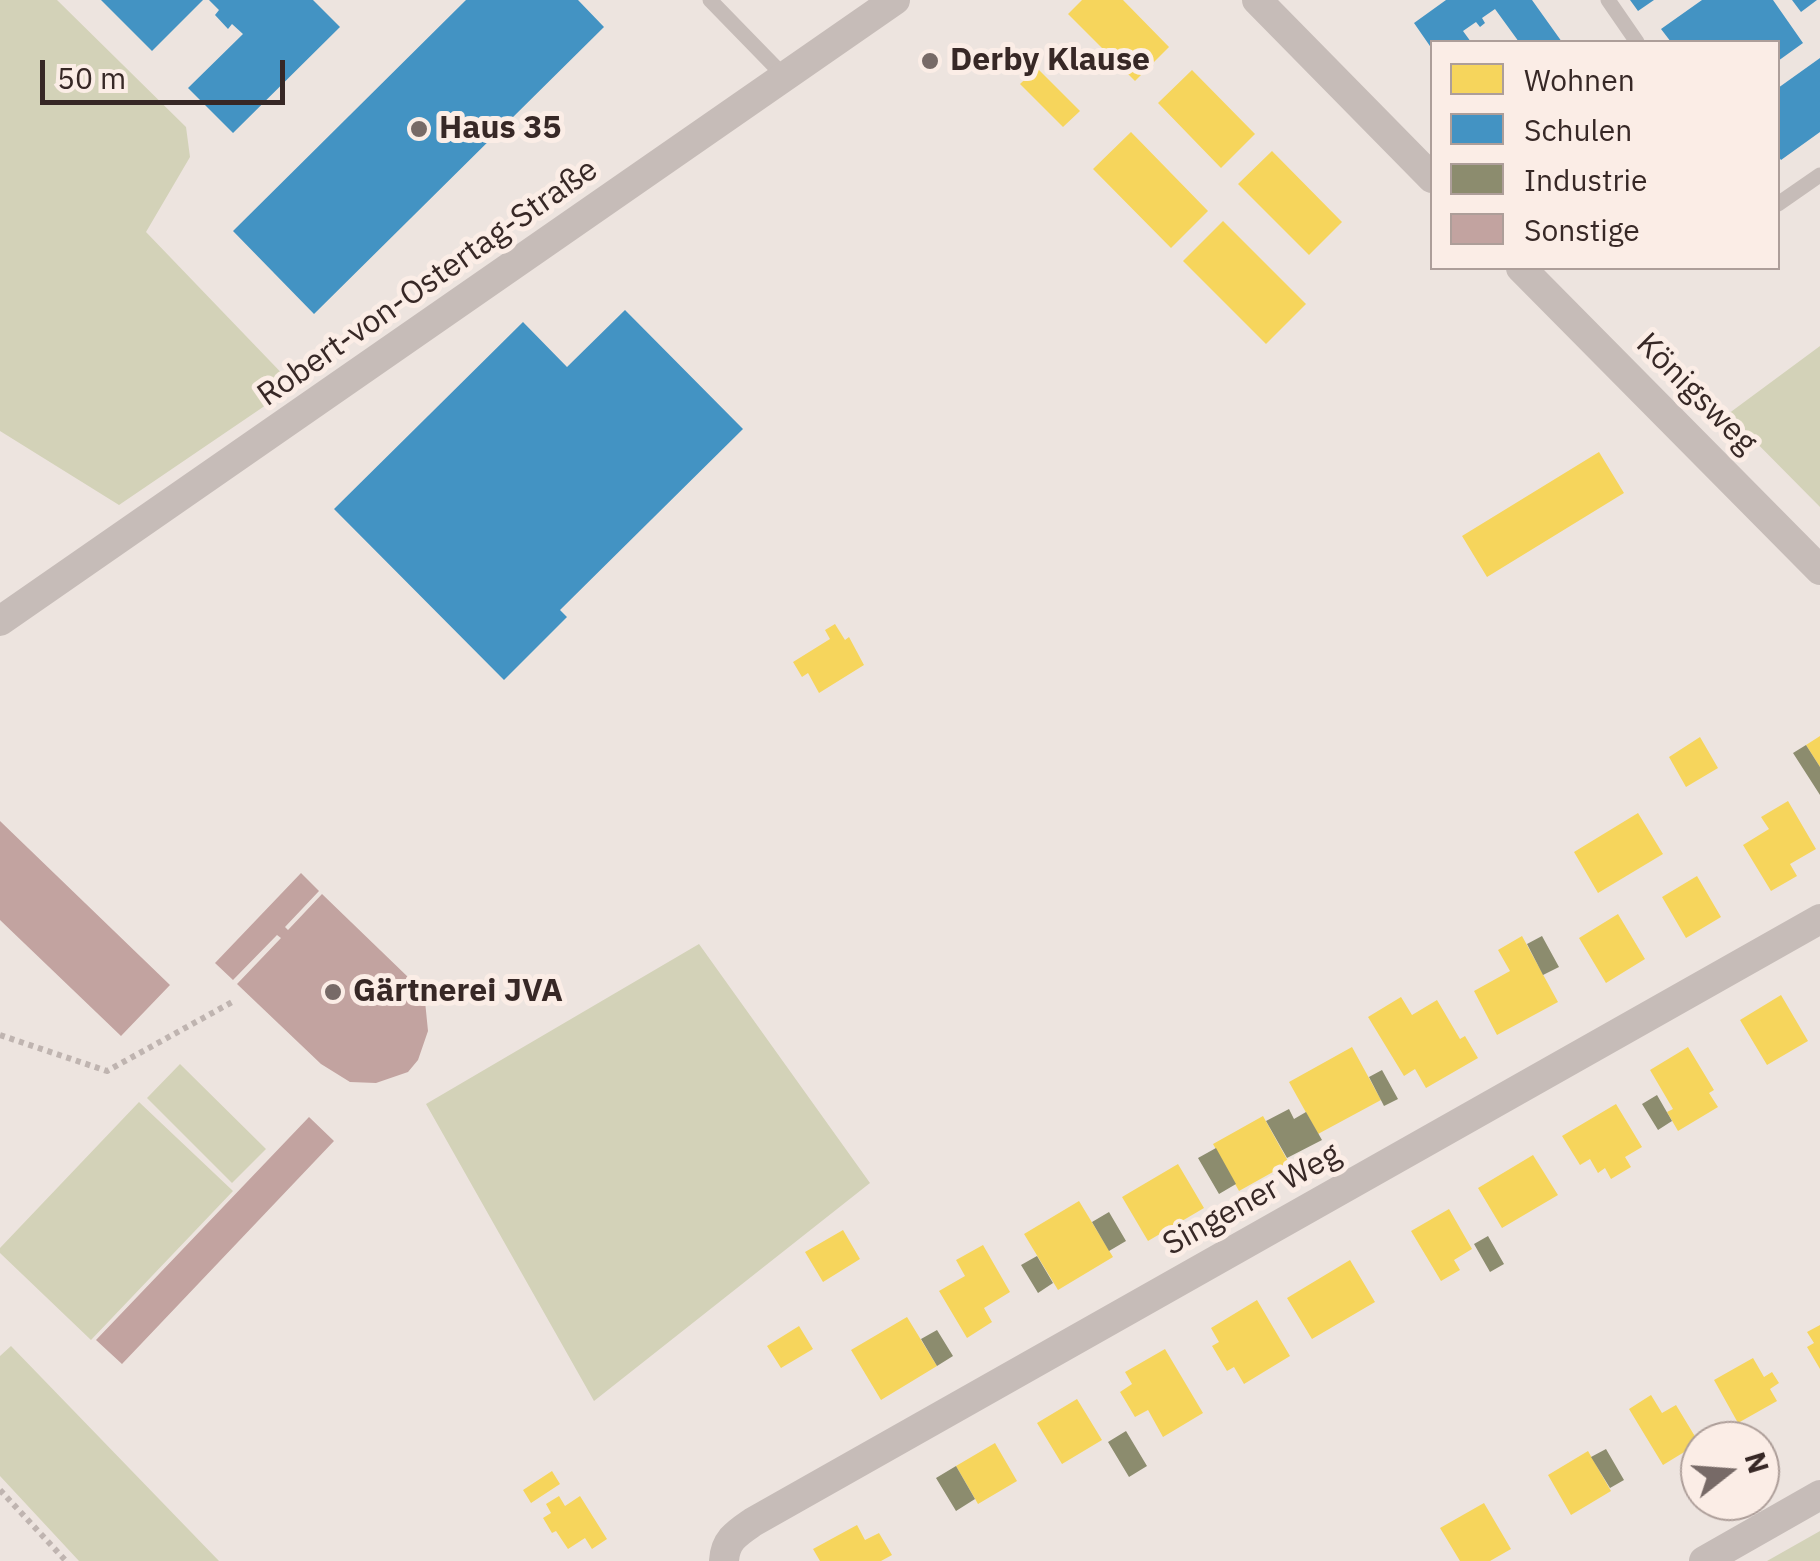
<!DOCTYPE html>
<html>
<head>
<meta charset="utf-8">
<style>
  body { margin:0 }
  #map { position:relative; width:1820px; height:1561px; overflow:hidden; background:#ede4df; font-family:"IBM Plex Sans",sans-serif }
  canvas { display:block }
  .legend { position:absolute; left:1430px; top:40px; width:350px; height:230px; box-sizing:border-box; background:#fbede6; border:2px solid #ad9e99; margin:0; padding:12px 18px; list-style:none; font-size:30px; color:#372826 }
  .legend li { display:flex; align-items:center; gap:20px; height:50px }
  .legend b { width:50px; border:2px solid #ad9e99 }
  .north { position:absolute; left:1680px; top:1421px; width:100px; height:100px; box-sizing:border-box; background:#fbede6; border:2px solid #ad9e99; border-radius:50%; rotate:73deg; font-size:28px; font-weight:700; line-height:40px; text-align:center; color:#372826 }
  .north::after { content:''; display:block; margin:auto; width:35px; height:45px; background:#776a67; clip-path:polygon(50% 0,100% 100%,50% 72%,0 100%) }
  .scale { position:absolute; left:40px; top:60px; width:245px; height:45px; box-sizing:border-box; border:5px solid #372826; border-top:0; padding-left:12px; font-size:30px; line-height:35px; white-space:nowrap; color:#372826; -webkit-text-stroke:8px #fbede6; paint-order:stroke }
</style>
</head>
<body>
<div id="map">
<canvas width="1820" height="1561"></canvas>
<ul class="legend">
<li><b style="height:28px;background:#f6d55c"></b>Wohnen</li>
<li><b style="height:28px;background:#4393c3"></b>Schulen</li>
<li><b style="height:28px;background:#8c8c6e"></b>Industrie</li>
<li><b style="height:28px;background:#c2a3a0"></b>Sonstige</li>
</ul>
<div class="north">N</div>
<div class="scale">50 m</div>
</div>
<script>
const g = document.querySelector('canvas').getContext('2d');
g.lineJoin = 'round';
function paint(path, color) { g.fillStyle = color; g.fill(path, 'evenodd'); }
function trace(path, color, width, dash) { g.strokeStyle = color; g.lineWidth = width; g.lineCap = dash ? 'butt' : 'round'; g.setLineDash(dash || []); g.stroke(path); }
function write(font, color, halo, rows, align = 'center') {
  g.font = font + ' "IBM Plex Sans",sans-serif'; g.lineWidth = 10; g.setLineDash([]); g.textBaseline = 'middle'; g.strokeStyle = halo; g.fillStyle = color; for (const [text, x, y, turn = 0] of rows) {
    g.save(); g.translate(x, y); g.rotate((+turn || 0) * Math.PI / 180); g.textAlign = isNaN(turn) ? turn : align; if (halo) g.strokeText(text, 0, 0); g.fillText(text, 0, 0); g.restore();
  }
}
paint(new Path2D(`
  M0,0H57L186,127L190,157L146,232L294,386L119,505L0,431Z
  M1820,346V507L1728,414Z
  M699,944L870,1183L594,1401L426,1104Z
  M180,1064L266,1149L232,1183L147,1098Z
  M139,1102L233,1191L91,1340L0,1253V1248Z
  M11,1346L219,1561H79L0,1476V1356Z
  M1820,1531V1561H1767Z`), '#d3d2b8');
paint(new Path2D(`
  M1082,0H1123L1169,47L1135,81L1068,14Z
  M1037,68L1080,111L1063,127L1020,84Z
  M1192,70L1255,134L1221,168L1158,103Z
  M1131,132L1208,211L1171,248L1093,169Z
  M1272,151L1342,222L1309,255L1238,184Z
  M1223,221L1306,304L1266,344L1183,261Z
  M1599,452L1624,493L1487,577L1462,536Z
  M835,624L845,640L849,637L864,665L819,693L808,673L802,677L793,662L830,639L825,630Z
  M1820,736V767L1806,745Z
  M1700,737L1718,768L1686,787L1669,757Z
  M1788,801L1816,849L1790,864L1797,876L1771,891L1743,845L1769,829L1761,817Z
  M1638,813L1663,854L1598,893L1574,852Z
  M1697,876L1721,917L1686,938L1662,897Z
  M1618,914L1645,959L1606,983L1579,938Z
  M1522,936L1558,1002L1497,1035L1474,991L1510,971L1498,950Z
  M1781,995L1808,1041L1767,1065L1740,1020Z
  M1401,997L1412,1015L1437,1000L1460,1039L1465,1036L1478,1058L1426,1088L1415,1069L1404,1076L1368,1017Z
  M1352,1047L1381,1100L1318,1134L1289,1082Z
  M1688,1047L1714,1090L1709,1093L1718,1107L1678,1131L1667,1112L1673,1109L1650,1070Z
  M1616,1104L1642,1147L1625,1157L1631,1167L1611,1179L1605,1168L1598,1173L1590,1159L1580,1165L1562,1136Z
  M1263,1116L1289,1163L1239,1191L1213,1144Z
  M1533,1155L1558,1195L1502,1228L1478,1188Z
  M1178,1164L1204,1208L1148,1241L1122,1197Z
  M1079,1201L1113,1257L1058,1290L1024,1234Z
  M1449,1209L1472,1249L1454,1260L1460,1270L1441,1281L1411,1231Z
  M843,1230L860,1259L823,1282L805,1252Z
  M983,1245L1010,1292L984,1308L992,1322L967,1338L939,1291L965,1276L956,1260Z
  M1350,1260L1375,1302L1312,1339L1287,1298Z
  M1257,1300L1290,1356L1244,1384L1234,1367L1227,1371L1212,1346L1219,1342L1211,1328Z
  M907,1317L937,1366L881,1400L851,1350Z
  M1820,1325V1369L1807,1347L1814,1343L1807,1332Z
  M799,1326L813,1349L781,1368L767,1346Z
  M1165,1349L1203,1413L1163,1437L1148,1410L1135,1417L1120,1392L1132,1384L1125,1372Z
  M1753,1358L1764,1377L1772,1372L1779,1383L1770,1389L1777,1401L1738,1423L1714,1380Z
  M1651,1395L1662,1413L1676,1405L1699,1443L1663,1465L1629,1409Z
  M1077,1399L1102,1440L1062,1464L1037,1423Z
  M995,1443L1017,1481L978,1504L956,1466Z
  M1588,1451L1611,1491L1571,1515L1548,1475Z
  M552,1471L560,1484L531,1503L523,1490Z
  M559,1496L565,1506L580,1496L607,1539L592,1549L585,1538L568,1549L556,1531L552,1533L543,1518L551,1513L546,1504Z
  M1484,1503L1511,1549L1490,1561H1460L1440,1528Z
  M857,1525L865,1540L879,1533L892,1555L881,1561H820L813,1549Z`), '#f6d55c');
paint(new Path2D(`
  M101,0H203L152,51Z
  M209,0H313L340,27L233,133L188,88L243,34L232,24L228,29L215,15L219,10Z
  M466,0H578L604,27L314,314L233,231Z
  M1446,0H1532L1562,42H1519L1495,9L1482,18L1485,23L1480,27L1476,22L1463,31L1471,42H1432V49L1414,23Z
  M1630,0H1654L1638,11Z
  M1702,0H1773L1803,43L1778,61V42H1671L1661,29Z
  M1792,0H1817L1801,12Z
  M1820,58V132L1781,160L1778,156V88Z
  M625,310L743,429L560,610L567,617L504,680L334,509L523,322L567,367Z`), '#4393c3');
paint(new Path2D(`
  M1806,745L1820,767V795L1793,753Z
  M1542,936L1559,967L1543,975L1527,944Z
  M1382,1070L1398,1099L1384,1106L1369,1077Z
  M1657,1095L1672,1121L1658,1130L1642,1104Z
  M1289,1109L1294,1119L1306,1112L1322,1140L1287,1158L1266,1121Z
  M1216,1148L1236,1184L1219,1194L1198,1158Z
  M1109,1212L1126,1241L1109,1251L1092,1222Z
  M1488,1236L1504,1264L1490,1272L1474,1244Z
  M1037,1256L1053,1283L1038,1293L1021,1265Z
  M937,1330L953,1356L937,1366L921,1339Z
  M1126,1431L1147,1466L1129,1477L1108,1442Z
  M1606,1449L1624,1480L1610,1488L1591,1457Z
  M956,1466L975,1499L956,1511L936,1478Z`), '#8c8c6e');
paint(new Path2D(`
  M0,821L170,985L121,1036L0,920Z
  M301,873L319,891L285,927L288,930L322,894L409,978L425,1001L428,1031L418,1060L408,1072L376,1083L350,1082L321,1064L237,984L281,938L277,935L233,980L215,963Z
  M309,1117L334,1141L122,1364L96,1340Z`), '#c2a3a0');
trace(new Path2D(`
  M0,1035L107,1071L234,1001
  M0,1490L66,1561`), '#bfb4b0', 6, [5, 5]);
trace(new Path2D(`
  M710,0L785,77
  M1608,0L1637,42
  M1778,204L1820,175`), '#c6bcb8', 15);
trace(new Path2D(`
  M1257,0L1432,178
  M1521,268L1820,570
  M0,621L895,0
  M724,1561C725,1540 737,1533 753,1522L1820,919
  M1704,1561L1820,1495`), '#c6bcb8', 30);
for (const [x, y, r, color] of [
  [930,61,10,"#776a67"],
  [419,129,10,"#776a67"],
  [333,992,10,"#776a67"]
]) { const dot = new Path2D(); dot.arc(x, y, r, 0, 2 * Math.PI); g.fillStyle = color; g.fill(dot); trace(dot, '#fbede6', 4); }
write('bold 32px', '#372826', '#fbede6', [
  ["Derby Klause",950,61],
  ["Haus 35",439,129],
  ["Gärtnerei JVA",353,992]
], 'left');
write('32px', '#372826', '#fbede6', [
  ["Robert-von-Ostertag-Straße",428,283,-35],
  ["Königsweg",1696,394,45],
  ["Singener Weg",1252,1200,-29]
]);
</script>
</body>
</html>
